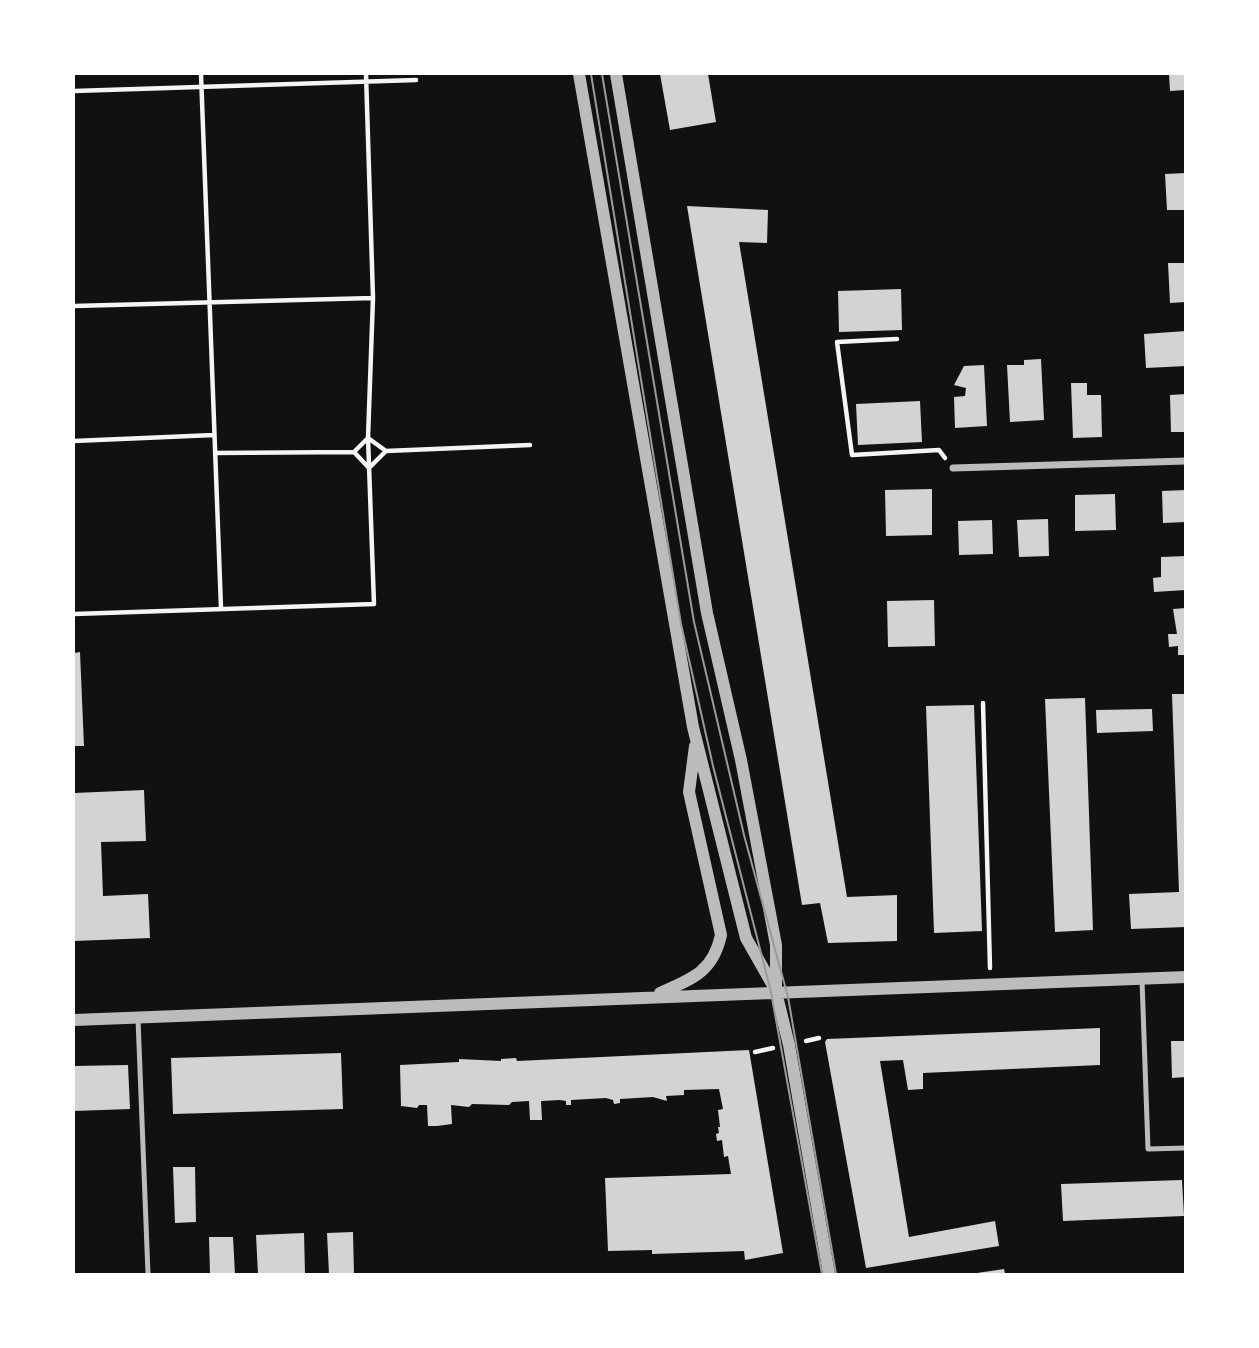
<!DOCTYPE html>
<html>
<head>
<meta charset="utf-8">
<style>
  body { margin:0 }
  #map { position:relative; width:1259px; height:1348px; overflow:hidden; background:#111; font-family:"Varela Round",sans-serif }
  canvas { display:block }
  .frame { position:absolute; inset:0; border:75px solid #fff; pointer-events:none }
</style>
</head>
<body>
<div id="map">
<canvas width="1259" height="1348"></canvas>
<div class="frame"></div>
</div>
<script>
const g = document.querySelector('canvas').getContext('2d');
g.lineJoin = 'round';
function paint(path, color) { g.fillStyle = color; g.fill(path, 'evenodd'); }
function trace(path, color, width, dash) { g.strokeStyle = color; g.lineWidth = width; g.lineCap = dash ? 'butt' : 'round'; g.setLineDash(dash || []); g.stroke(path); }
paint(new Path2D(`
  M660,74H708L716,122L670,130Z
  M1169,74H1186V90L1170,91Z
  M1186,173V210H1167L1165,174Z
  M687,206L768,210L767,243L739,242L847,897L897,895V941L828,943L820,903L802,905Z
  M1168,263H1186V302L1170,303Z
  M901,289L902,330L839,332L838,291Z
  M1186,331V366L1146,368L1144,334Z
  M1041,359L1044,420L1010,422L1007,365H1024V360Z
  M984,365L987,426L955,428L954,397L965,396L966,388L954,385L964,366Z
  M1071,383H1087V395H1101L1102,437L1073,438Z
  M1186,394V432H1171L1170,395Z
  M920,401L922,442L858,445L856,404Z
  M932,489V535L886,536L885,490Z
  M1186,490V522L1163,523L1162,491Z
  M1115,494L1116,530L1075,531V495Z
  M1048,519L1049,556L1019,557L1017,520Z
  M992,520L993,554L959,555L958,521Z
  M1186,556V590L1154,592L1153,578L1161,577V557Z
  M934,600L935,646L888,647L887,601Z
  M1186,608V655H1178V646L1169,647L1168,634H1177L1173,609Z
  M80,652L84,746H74V653Z
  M1172,694H1186V927L1131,929L1129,894L1179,892Z
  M1085,698L1093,930L1055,932L1045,699Z
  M974,705L982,931L934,933L926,706Z
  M1152,709L1153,731L1097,733L1096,710Z
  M144,790L146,841L101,842L103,896L148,894L150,938L74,941V793Z
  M1100,1028V1065L923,1073V1089L908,1090L903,1060L880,1061L909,1237L995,1221L999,1246L866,1268L825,1042L827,1039Z
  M1171,1041H1186V1077L1172,1078Z
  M749,1050L783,1253L745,1260L744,1251L652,1254V1250L608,1251L605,1178L731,1174L728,1156L724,1157L722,1140L717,1141L716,1134L719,1133L718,1127H720L718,1110L723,1109L719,1089L684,1090V1095L666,1096L667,1101L653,1097L620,1099V1103L614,1104L613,1100L606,1098L571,1100V1105H566V1101L560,1100L541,1101L542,1120H530L529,1101L512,1102L509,1105L472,1104L469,1107L451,1105L452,1124L437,1126H428L427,1105H419L417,1108L401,1106L400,1065L459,1062V1059L501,1061V1059L516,1058L517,1061Z
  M341,1053L343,1109L173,1114L171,1058Z
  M128,1065L130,1109L74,1111V1066Z
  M173,1167H195L196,1222L175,1223Z
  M1182,1180L1184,1216L1063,1221L1061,1184Z
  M353,1232L354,1274H329L327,1233Z
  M304,1233L305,1274H258L256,1235Z
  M209,1237H233L235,1274H210Z
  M1004,1269L1005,1274H977V1273Z`), '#d3d3d3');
trace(new Path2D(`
  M201,74L221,608
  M74,91L416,80
  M74,306L373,298
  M897,339L837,342L852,455L939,450L945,458
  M74,441L214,435
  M354,452L369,468L386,451L530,445
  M215,453L354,452L368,438L386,451
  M74,614L374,604L368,438L373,298L366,74
  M983,703L990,968
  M806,1041L819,1038
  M755,1052L773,1048`), '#f5f5f5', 4.5);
trace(new Path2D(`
  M1142,980L1148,1149L1186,1148
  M138,1019L148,1274`), '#bcbcbc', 5);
trace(new Path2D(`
  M953,468L1186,461`), '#bcbcbc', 7);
trace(new Path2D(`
  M579,74L693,727L746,938L775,989
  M616,74L707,613L741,760L776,945V992L789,1045L829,1274
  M660,993C692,979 713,972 721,935L689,792L695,746
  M74,1020L1186,977`), '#bcbcbc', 12);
trace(new Path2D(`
  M591,74L681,624L713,766L771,992L822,1274
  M602,74L694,622L744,835L788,997L836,1274`), '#9a9a9a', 2);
</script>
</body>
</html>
